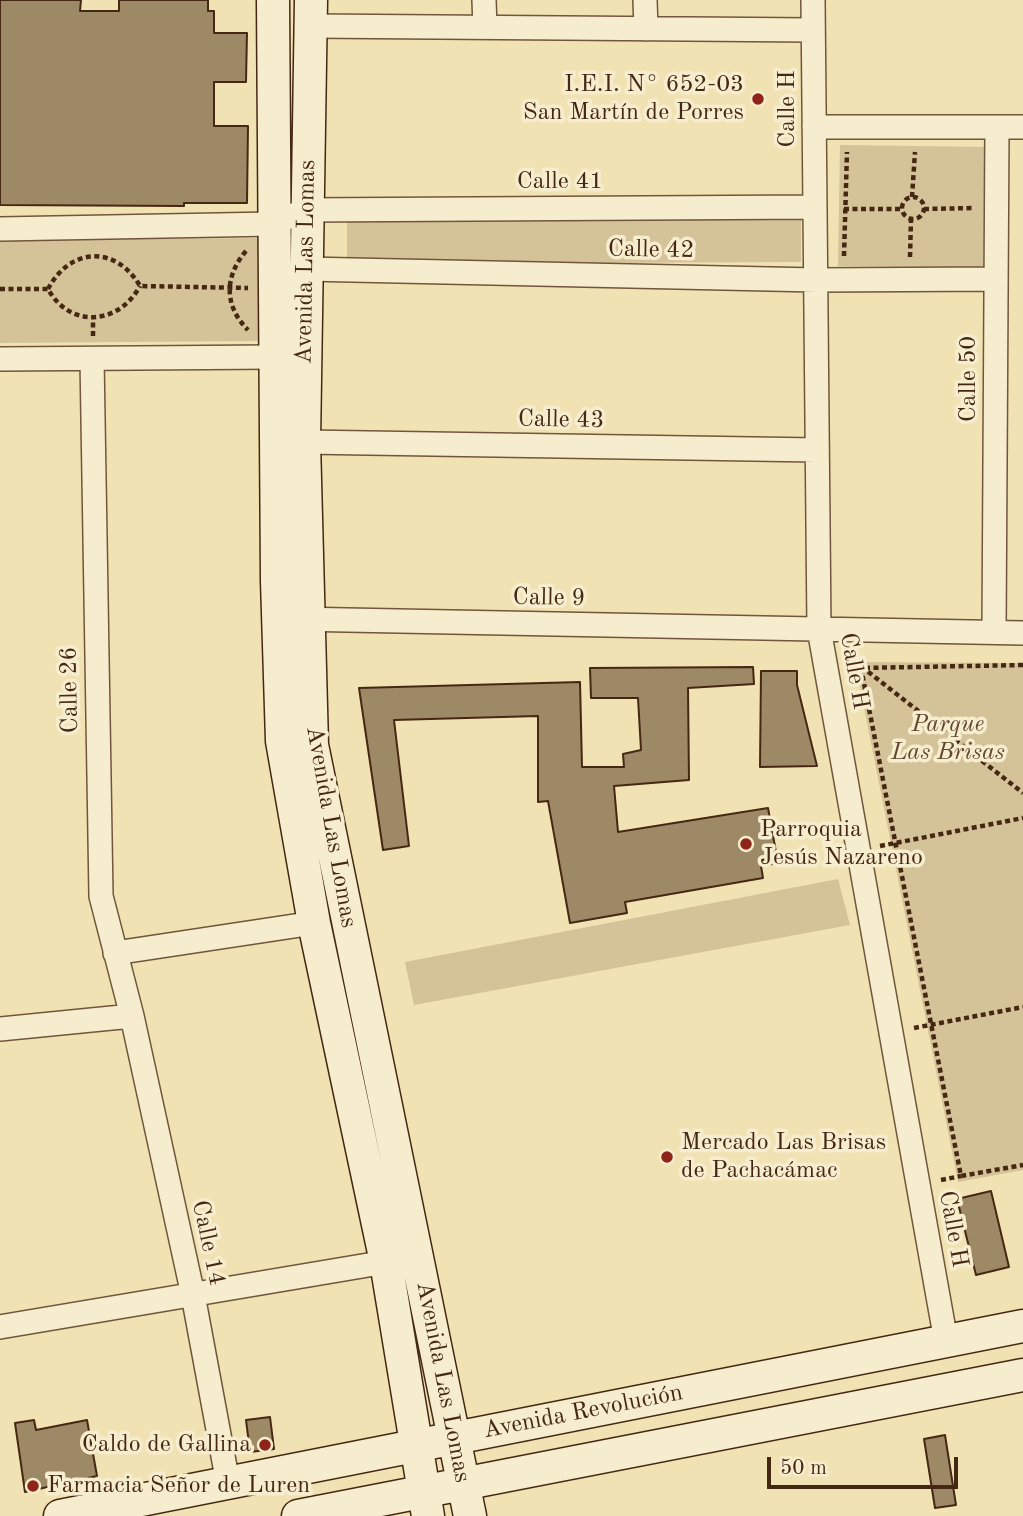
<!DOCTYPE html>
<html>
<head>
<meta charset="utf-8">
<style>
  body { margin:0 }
  #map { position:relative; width:1023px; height:1516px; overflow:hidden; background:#f1e2b3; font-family:"Old Standard TT",serif }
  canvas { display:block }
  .scale { position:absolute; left:767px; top:1457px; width:191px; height:32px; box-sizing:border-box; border:4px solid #452813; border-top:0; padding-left:9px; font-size:21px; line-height:24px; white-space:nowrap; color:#452813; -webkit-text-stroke:5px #f6ecce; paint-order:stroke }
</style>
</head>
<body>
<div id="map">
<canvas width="1023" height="1516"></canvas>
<div class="scale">50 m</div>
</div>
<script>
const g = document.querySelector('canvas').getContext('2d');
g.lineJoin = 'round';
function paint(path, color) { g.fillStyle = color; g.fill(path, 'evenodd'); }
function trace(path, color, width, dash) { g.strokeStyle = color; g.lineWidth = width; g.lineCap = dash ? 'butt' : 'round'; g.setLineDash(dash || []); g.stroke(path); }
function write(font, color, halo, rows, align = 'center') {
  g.font = font + ' "Old Standard TT",serif'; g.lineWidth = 7; g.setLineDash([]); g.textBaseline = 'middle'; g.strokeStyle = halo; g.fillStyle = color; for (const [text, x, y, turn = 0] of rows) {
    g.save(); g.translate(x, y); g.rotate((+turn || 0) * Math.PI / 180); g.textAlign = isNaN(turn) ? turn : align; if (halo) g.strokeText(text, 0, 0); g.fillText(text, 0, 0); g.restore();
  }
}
paint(new Path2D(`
  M840,145L989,147L987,268L838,266Z
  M801,214V262L347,264V216Z
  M262,238V341L0,343V240Z
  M855,662L1023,663V1170L958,1182Z
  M838,879L850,925L414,1005L405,962Z`), '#d4c298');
const building = new Path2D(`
  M0,0H81L80,11H119V0H208V11H214V33H247L246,82H214V126H248L247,203H184V206L0,205Z
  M753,667L754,684L688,688L689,780L614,786L618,832L768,808L778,863L761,866L763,878L625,902L627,913L570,923L548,801L538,802V716L394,720L409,846L383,850L359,688L580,682L582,767H624L623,754L641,750L638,698H591L590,668Z
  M761,671H797V685L817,766L760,767Z
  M991,1191L1009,1267L976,1275L957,1199Z
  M270,1417L274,1449L250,1452L246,1420Z
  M34,1420L36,1430L87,1420L97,1476L25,1492L15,1423Z
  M945,1435L956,1505L935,1508L924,1439Z`);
paint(building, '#9e8966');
trace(building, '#452813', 2);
const street = new Path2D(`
  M484,0L485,27
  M645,0L646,29
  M813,0L819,629L946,1341
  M311,26L813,30
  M814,127H1023
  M0,229L273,224L305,210L815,207
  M306,269L816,280L996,279
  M0,359L275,357
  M92,359L101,896L132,1016L193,1295L228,1483
  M304,442L817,450
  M295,619L1023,633
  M994,632L997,127
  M115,953L314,923
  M0,1029L132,1016
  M0,1327L386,1262`);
const secondary = new Path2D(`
  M273,0L277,581L282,741L314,923L386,1262L428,1516
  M311,0L304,442L312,745L470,1516
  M60,1516L1023,1326
  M298,1516L1023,1375`);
trace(street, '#70563b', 26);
trace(secondary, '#452813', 35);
trace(new Path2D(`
  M902 208a11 11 0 1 1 22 0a11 11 0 1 1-22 0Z
  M912,197L915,152
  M844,209H901
  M924,209L975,208
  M246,251C224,277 224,306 248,330
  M844,256L847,152
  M910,257L911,219
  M0,289H48C70,329 119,325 140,286
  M48,289C70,247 116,245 140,286L248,288
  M93,336V319
  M848,656L1023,793
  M1023,665L861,668L961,1176L1023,1165
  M880,846L1023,818
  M914,1028L1023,1007
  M941,1180L961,1176`), '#452813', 4.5, [5, 3.5]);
trace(street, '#f6ecce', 23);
trace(secondary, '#f6ecce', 32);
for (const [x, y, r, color] of [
  [758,99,7,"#8f2418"],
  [746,844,7,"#8f2418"],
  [667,1157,7,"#8f2418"],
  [265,1445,7,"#8f2418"],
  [33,1486,7,"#8f2418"]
]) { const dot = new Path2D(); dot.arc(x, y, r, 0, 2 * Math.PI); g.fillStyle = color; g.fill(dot); trace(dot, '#f6ecce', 2.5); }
write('24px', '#452813', '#f6ecce', [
  ["I.E.I. N° 652-03",744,85,"right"],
  ["San Martín de Porres",744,113,"right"],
  ["Parroquia",760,830],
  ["Jesús Nazareno",760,858],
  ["Mercado Las Brisas",681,1143],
  ["de Pachacámac",681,1171],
  ["Caldo de Gallina",251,1445,"right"],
  ["Farmacia Señor de Luren",47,1486]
], 'left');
write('24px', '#452813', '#f6ecce', [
  ["Calle H",788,109,-90],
  ["Calle 41",560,182],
  ["Calle 42",651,250,1],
  ["Avenida Las Lomas",306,262,-89],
  ["Calle 50",969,379,-90],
  ["Calle 43",561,420,1],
  ["Calle 9",549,598,1],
  ["Calle H",854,671,80],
  ["Calle 26",70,690,-91],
  ["Avenida Las Lomas",331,827,80],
  ["Calle H",953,1229,80],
  ["Calle 14",208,1243,78],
  ["Avenida Las Lomas",443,1382,79],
  ["Avenida Revolución",583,1412,-11]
]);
write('italic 24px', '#62472e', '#f6ecce', [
  ["Parque",948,725],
  ["Las Brisas",948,753]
]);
</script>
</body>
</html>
